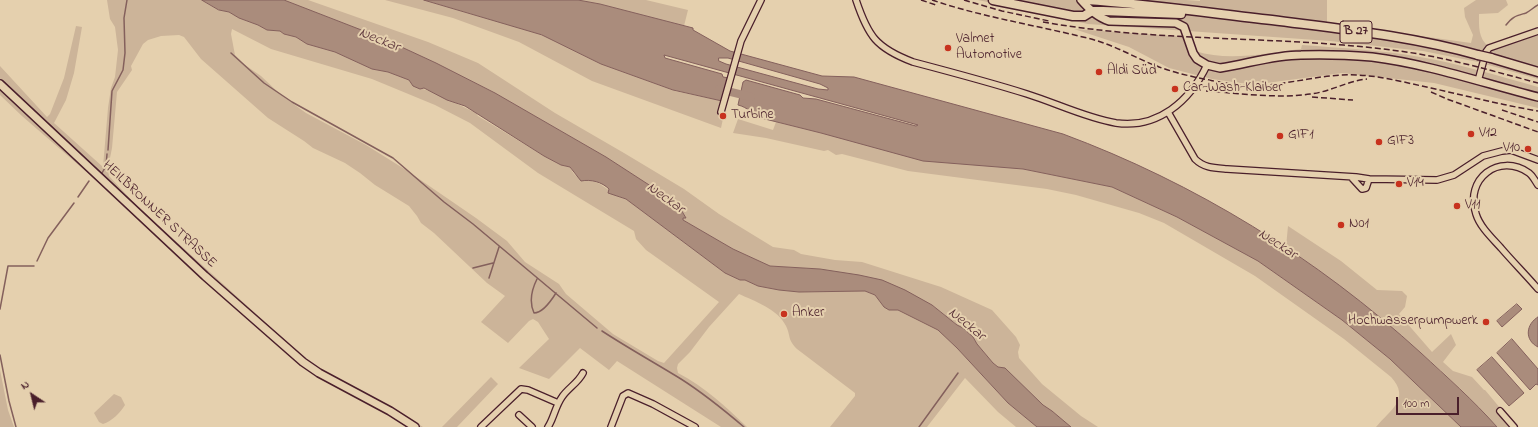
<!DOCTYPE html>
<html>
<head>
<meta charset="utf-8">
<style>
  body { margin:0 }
  #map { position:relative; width:1538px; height:427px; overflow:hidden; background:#e5d0ae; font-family:"Indie Flower",sans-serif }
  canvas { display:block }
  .north { position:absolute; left:12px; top:375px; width:40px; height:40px; -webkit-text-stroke:3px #e5d0ae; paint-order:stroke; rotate:325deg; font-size:11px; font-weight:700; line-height:16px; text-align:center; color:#4a1f2b }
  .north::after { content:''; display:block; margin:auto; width:14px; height:18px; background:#4a1f2b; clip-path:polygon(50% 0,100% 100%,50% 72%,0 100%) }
  .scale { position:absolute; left:1396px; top:397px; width:63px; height:18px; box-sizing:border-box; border:2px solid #4a1f2b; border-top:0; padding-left:5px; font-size:12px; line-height:14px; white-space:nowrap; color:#4a1f2b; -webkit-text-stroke:3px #e5d0ae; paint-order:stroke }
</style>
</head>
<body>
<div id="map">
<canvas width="1538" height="427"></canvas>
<div class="north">N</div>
<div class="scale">100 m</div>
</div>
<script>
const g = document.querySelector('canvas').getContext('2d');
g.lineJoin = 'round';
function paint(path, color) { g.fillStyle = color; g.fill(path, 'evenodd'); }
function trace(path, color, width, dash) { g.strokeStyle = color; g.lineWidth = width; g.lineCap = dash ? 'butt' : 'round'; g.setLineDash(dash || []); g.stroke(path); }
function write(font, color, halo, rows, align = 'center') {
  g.font = font + ' "Indie Flower",sans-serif'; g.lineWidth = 4; g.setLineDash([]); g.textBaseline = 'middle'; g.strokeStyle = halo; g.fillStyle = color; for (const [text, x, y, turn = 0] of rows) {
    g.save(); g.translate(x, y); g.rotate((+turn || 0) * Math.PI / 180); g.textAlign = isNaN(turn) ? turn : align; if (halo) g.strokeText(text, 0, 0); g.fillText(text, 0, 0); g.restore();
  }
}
paint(new Path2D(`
  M107,0H202L219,10L229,12L239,18L258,25L267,30L280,31L284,34L296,37L307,44L335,52L372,69L388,72L409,80L413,86L433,92L476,113L478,116L544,156L561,165L570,167C571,169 573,173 575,175C581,180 590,179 596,182C607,187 614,197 626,199L725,273L740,280H745L758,286L779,290L799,292L865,291L875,295L884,307L889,310H898L938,330L957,348L1008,403L1037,427H1016L998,412L965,378L927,427H830L855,396V393L797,349C787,339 791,336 786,326C778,309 754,301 739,294L709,327L690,352L678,364L677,368L678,373C705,387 726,407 747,427H721L617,361L609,370L580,348L549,379L519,368L549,339L538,322L533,319L529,321L508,343L481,322L505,296L487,283L434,233L421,223L417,216L409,206L375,185L360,173L345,163L313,148L304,141L268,118L201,59L184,37L179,35L161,36L148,40L143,44L131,66L132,70L117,92L112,148L108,168L109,176L137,206L308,361L328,374L386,404L423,427H409L308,370L250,320L90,175L22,116L0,95V66L47,117L50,114L64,78L76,26L82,27L74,73L66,100L54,123L103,167L108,108L111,88L115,77L118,50L115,27L110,19ZM232,29L271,49L372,79L435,105L470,123L538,173L634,231L636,239L646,250L719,302L664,363L658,361L613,334L566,294L559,284L525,262L507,241L476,218L406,170L366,145L306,113L281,95L261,76L245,65L235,55L231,34Z
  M284,0H308L428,42L478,63L555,113L624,153L684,189L719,214L773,247L794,250L801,254L835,260L862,262L941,287L992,310L1016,337L1020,345L1018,352L1019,358L1042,384L1081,416L1098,427H1071L1052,411L1043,406L1005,369L998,367L993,363L977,344L973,337L932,305L820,269L770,266L733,249L683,220V218H686L680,208L660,192L606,157L495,93L436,63L382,38Z
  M385,0H424L542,35L601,64L675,91L722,101L718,113L724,114L721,128L592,81L519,42L453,18Z
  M578,0H646L688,10L684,26L600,4Z
  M978,0H1186L1200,1V0H1327V23L1471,43L1473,35L1465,17L1464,8L1476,0H1506L1508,5L1498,13L1479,14C1479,27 1478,38 1489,47L1538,32V79L1478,62L1423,51L1330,41L1088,24Z
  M1074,29L1187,37L1195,51C1229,62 1267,53 1301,49L1302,45C1341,48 1381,50 1420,57C1460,64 1499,76 1538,87V108L1434,83L1342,73L1259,84L1240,83L1212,79L1169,68L1129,47Z
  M738,119L773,130L776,122L821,133L1023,169L1112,187L1177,217L1258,261L1342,320L1390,359L1461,427H1376C1390,410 1411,399 1391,377L1344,339L1255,276L1164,223L1139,213L1076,195L1047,189L908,171L842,154L836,155L828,150L824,151L766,138L733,133Z
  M1288,226L1341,261L1377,290L1402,291L1407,296L1405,307L1399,314L1432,352L1451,334L1456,345L1443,362L1453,371L1472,377L1484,390H1485L1516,427H1497C1435,357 1359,303 1286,247Z
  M0,370L8,410L14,427H0Z
  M491,377L498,384L457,427H442Z
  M114,394L121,397L125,405C120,413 112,421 103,424L99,422L94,413Z`), '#ccb499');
const water = new Path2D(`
  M202,0H284L382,38L436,63L495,93L606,157L660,192L680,208L686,218H683V220L733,249L770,266L820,269L859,275L882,280L905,290L932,305L957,325L963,328L973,337L977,344L993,363L998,367L1005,368L1043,405L1052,411L1071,427H1037L1008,403L957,348L938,330L898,310H889L884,307L875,295L865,291L799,292L779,290L758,286L745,280H740L725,273L626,199L608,193L609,189C602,182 591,179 581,181L570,167L561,165L544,156L465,106L447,100L424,88L420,89L413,86L409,80L388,72L372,69L335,52L307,44L296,37L284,34L280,31L267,30L258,25L239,18L229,12L219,10Z
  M424,0H578L600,4L693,28V30L730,51L822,76L854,77L1063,134C1195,183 1317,258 1421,353C1447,377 1473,400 1497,427H1461L1390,359L1342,320L1258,261L1177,217L1112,187L1023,169L923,161L821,133L761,118C753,114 747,107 738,105L743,82L746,80L800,95L803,98L816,99L916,126L918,125L664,55L665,58L722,74L723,77L729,78L722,101L673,90L601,64L542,35ZM719,58H728L820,84L828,88V90L818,89L726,64L719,61Z
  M1517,304L1522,309L1502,327L1497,321Z
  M1538,317V347C1524,340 1526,324 1538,317Z
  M1512,339L1538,369V385L1536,384L1530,390L1497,353Z
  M1492,357L1524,393L1509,406L1477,370Z`);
paint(water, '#aa8c7c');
trace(water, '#84605c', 1);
trace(new Path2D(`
  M1506,25C1513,16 1516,16 1526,13C1530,11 1534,7 1538,5
  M231,53L264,83L292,102L393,158L444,202L473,224L597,328
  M108,150L112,91L123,70L125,53L124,18L127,0
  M102,173L106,166L107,154
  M78,197L89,181
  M37,261L48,238L74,203
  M473,268L493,263
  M489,278L499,247
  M537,279C532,289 529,302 534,313C543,313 551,301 556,293
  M0,309L8,266H34
  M602,331C628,348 655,363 681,379C703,393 724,410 744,427
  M0,355L9,401L16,427
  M919,427L958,373`), '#84605c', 1.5);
trace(new Path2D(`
  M719,89L751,97`), '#aa8c7c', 8);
const minor = new Path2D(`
  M856,0C868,36 876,48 913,62C951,72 989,82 1027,94C1056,103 1086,118 1116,123C1158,129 1190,101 1207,65
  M1478,81L1486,52L1489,48L1538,31
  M721,112L741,41L761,0
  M1168,112L1195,159C1204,168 1214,168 1227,169L1356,177L1369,179L1366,188L1362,189L1351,177
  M1369,179L1437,180L1454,175L1483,156L1502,151L1511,150L1538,160
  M1538,185C1535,181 1533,176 1529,173C1499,152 1464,179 1476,214C1480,227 1492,238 1501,248C1513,262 1526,275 1538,289
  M1500,411L1514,427
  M519,415L532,427
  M481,427L521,389L528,390L558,403
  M548,427C554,418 555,407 562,397C568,388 578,383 583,373
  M611,427L623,396L628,393L653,404L695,427`);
const major = new Path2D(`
  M1081,0C1089,9 1097,17 1109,21L1176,23L1184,27L1193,53L1197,59L1207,65L1220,68C1247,64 1274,55 1301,55C1325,54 1348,55 1372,57C1428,64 1483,83 1538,97
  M0,84L205,276L303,362L319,373L390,411L415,427`);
const highway = new Path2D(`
  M993,0L1073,16H1084L1092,11H1103L1181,14
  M1086,0C1148,4 1210,13 1272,20C1341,29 1411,36 1478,55
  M1491,58L1538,72`);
trace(minor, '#4a1f2b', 8);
trace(major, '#4a1f2b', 10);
trace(highway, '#4a1f2b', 11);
trace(minor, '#e5d0ae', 5.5);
trace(major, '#e5d0ae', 7);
trace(highway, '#e5d0ae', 8);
trace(new Path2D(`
  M921,0L936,5
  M932,0C982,17 1035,25 1087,38C1113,44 1135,58 1159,67C1184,76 1212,81 1239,85C1279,89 1317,73 1357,75C1382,76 1407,83 1431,88C1467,96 1502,105 1538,111
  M964,0L1002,11L1049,21
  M1043,22C1161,43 1281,35 1399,51C1446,57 1492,71 1538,83
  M1206,91C1238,93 1278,99 1310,94C1330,92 1347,81 1367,79
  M1431,92L1447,99L1538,132
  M1312,97L1353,100
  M1502,110L1538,122`), '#4a1f2b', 1.5, [6, 3]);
const highwayBridge = new Path2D(`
  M1478,55L1491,58`);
trace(highwayBridge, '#4a1f2b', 11, []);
trace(highwayBridge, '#e5d0ae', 8);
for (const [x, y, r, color] of [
  [948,48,4,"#c8321e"],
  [1099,72,4,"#c8321e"],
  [1175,89,4,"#c8321e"],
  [723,116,4,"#c8321e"],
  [1471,134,4,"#c8321e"],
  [1280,136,4,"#c8321e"],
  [1379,142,4,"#c8321e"],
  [1528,149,4,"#c8321e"],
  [1399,184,4,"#c8321e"],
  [1457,206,4,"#c8321e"],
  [1341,225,4,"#c8321e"],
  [784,314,4,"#c8321e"],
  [1486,322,4,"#c8321e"]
]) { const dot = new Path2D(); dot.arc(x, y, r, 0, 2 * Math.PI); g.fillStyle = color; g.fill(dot); trace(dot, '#e5d0ae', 1.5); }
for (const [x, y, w] of [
  [1356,32,32]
]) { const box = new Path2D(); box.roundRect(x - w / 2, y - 11, w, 22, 3); g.fillStyle = '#e5d0ae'; g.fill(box); trace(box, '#4a1f2b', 1); }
write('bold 13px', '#4a1f2b', null, [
  ["B 27",1356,32]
]);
write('14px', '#4a1f2b', '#e5d0ae', [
  ["Valmet",956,40],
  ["Automotive",956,56],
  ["Aldi Süd",1107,72],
  ["Car-Wash-Klaiber",1183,89],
  ["Turbine",731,116],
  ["V12",1479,134],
  ["GIF1",1288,136],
  ["GIF3",1387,142],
  ["V10",1520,149,"right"],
  ["V14",1407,184],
  ["V11",1465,206],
  ["N01",1349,225],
  ["Anker",792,314],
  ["Hochwasserpumpwerk",1478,322,"right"]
], 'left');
write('14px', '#4a1f2b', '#e5d0ae', [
  ["HEILBRONNER STRASSE",159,215,43]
]);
write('italic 15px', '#5d353b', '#e5d0ae', [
  ["Neckar",379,41,22],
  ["Neckar",665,199,36],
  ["Neckar",1277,245,33],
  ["Neckar",966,325,39]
]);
</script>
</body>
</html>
